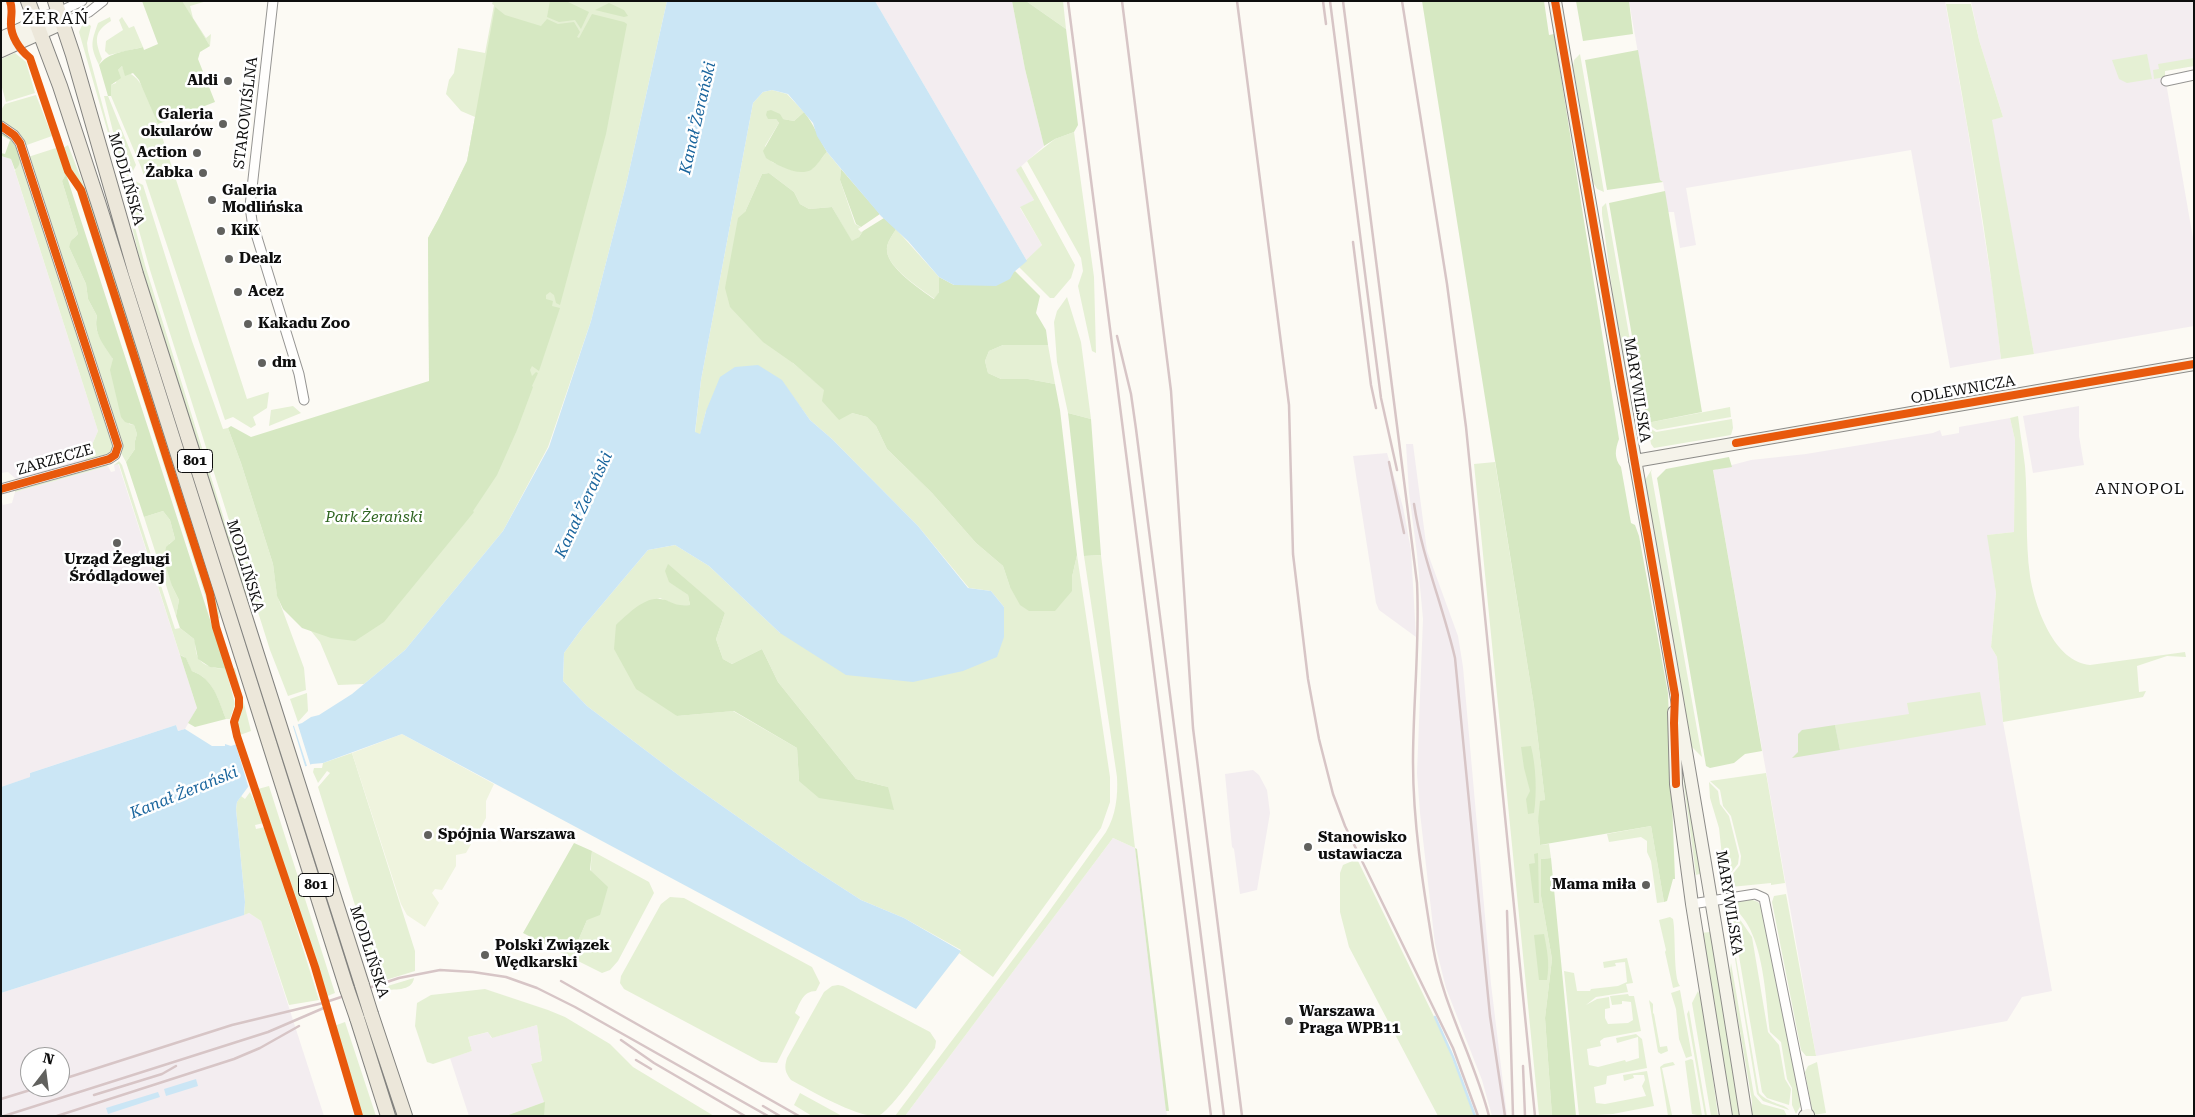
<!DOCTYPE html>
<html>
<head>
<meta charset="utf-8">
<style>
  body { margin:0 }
  #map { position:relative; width:2195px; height:1117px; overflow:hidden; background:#fcfaf4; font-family:"Roboto Serif",serif }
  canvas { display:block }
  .frame { position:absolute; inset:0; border:2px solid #0e0e0e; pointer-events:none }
  .north { position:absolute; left:20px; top:1047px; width:50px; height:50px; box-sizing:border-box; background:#fff; border:1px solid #9f9f9f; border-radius:50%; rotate:15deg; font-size:14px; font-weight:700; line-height:20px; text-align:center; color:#0e0e0e }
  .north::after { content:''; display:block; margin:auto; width:18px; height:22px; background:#61615e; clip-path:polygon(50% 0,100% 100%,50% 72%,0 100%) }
</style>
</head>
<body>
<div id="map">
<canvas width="2195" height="1117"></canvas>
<div class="frame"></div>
<div class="north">N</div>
</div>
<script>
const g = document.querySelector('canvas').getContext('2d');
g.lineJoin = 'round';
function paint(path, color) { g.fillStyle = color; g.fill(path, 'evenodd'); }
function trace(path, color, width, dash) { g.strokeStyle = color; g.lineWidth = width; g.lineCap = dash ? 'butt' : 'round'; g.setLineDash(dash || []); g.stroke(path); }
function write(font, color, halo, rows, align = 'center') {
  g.font = font + ' "Roboto Serif",serif'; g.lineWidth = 5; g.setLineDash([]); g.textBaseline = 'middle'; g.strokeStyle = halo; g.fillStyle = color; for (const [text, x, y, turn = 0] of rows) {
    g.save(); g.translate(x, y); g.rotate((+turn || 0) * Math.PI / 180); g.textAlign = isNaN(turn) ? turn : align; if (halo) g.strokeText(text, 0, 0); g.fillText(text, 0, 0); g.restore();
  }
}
paint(new Path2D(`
  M875,1H1012L1025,69L1044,146L1017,170L1034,200L1020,208L1042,245L1027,261Z
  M1629,1H1945L1967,125L1994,298L2001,359L1950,368L1911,150L1686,188L1696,245L1680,248L1674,212H1668L1663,182L1660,180Z
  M1971,1H2194V66L2164,71L2194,244V326L2034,354L1991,120L2003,117L1979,40Z
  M1,156L11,159L98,431L85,461L16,479L8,472L1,473Z
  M2079,406V436L2084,465L2033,473L2023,416Z
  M2010,418L2015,440L2014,532L1988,535L1996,593L1991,647L1997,657L2003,722L2052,991L2022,997L2007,1021L1816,1056L1713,470L1751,460L1806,454L1933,433L1940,430L1942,436L1959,433V427Z
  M1406,444H1413L1427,551L1458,636L1463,667L1491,984L1507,1116H1492L1482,1080L1446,988L1435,944L1420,813L1417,773L1423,619L1417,554L1409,493Z
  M1387,453L1403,507L1411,550L1416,637L1379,610L1376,603L1353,456Z
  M118,463L197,708L185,729L178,731L176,725L30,773L31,777L1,787V499L3,505L12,503L15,492L108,466L111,472L115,471L114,465Z
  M1253,770L1259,775L1267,790L1270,813L1257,890L1240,894L1234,849L1232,847L1225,774Z
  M1113,838L1135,848L1167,1116H905Z
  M249,913L261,921L324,1116H1V993ZM30,1057H60V1087H30Z
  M537,1025L542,1061L531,1064L545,1102L506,1116H469L450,1058L472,1051L468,1037L489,1032L491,1038Z`), '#f3edf0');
paint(new Path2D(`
  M207,1L190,6L193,18L206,38L211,34L210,46L181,2Z
  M493,1H667L626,185L591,321L548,447L503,531L405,650L364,684L338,685L320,642L289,604L429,381L428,238L439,218L467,161L475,117L461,111L446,94L449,80L454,73L458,48L485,53L494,5L492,4Z
  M1026,1H1063L1066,29Z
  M1946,4H1971L1979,40L2003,117L1992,120L2034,354L2001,359C1988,240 1967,122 1946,4Z
  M110,17L111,21C93,32 95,41 102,59L99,65C90,46 91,43 98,23Z
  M122,17L129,28L134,26L143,47L109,55L105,51L106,41L123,30L119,20Z
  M84,21L91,26L87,43L88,51L145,265L249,599L248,600L244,591L141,265L119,171L79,32Z
  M15,53L26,62L35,93L6,102L1,84V59Z
  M1580,54L1604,192L1597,189L1593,182L1573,66L1574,60Z
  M2147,54L2152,79L2127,83L2119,79L2112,60Z
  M2194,58V66L2165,71V77L2154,79L2153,70L2159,69L2158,64Z
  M122,66L124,71C144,76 151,106 158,124L247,399L269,392L267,408L253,417L256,425L251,428L233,417L225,420L141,167L111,96V85L116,83L118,70Z
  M772,90L787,94L804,112L794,121L783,119H776L779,123L765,146L772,162L794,171L812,169L827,152L841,169L840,180L855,224L861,227L858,229L861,232L863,231L859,237L852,242L832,207L809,209L800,204L794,192L769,173L762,174L745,212L793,363L852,413L867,417L876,426L887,449L932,493L976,543L1003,566L1010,587L1072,591V577L1077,555L1110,777V802L1101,828L993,977L959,953L961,950L904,918L861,900L799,860L681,777L587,706L563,681L564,653L583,627L648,550L675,545L709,566L780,633L1004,607L991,591L969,588L918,526L832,439L810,420L781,380L706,411L700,435L695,433L701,380L753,103L763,92ZM669,581L725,613L716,639L723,659L732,664L762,649L778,682L856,779L888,787L799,781L797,748L733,711L677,716L631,612L645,603L660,598L678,606L690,605L688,595Z
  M36,95L52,136L24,146C18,134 13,126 1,120V110L5,104Z
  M104,96H108L136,165L132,173L128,176L124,175Z
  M1074,132L1094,277L1096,353L1092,351L1078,286L1083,271L1081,258L1027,161L1055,139Z
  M68,145L93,209L213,585L220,618L217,619L215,618L212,595L83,189L70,171L63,148Z
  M56,148L66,174L62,181L78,234L74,238L69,247L86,284L88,299L97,316C92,334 106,343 113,359C121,377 124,404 129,424L134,425L137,434L135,441V449L126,462L121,453L120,438L28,157Z
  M21,159L114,443L111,453L85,461L98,431L15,171Z
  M1021,166L1075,265L1071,278L1054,298H1050L1019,267L1042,245L1020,207L1034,200L1016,170Z
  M135,181L143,185L192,341L223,429L228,428L241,463L273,564L277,595L304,668L306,690L288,696L270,650L150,270L126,184Z
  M74,182L80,191L209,595L210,611Z
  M1606,203L1635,369L1627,371L1614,304L1602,214V207Z
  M896,229L939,277V292L935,299C922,290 888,268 887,251C886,243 892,236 896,229Z
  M1067,297L1081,342L1091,419L1068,413L1057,362L1054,322L1057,311Z
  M1003,345H1048L1055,384L1028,379H1001L988,373L985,361L989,351Z
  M293,406L301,413L269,426L271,410Z
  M1730,407L1731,417L1657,430L1647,424V423Z
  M2018,416C2020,433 2023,449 2025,466C2028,502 2025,540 2030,576C2035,607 2054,662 2090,665L2185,652L2186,657L2167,656L2137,666L2139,692L2146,691L2143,697L2003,722L1997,657L1991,647L1996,593L1987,535L2014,532L2015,440L2010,418Z
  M1732,419L1733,428L1731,435L1654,448L1651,444L1648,427L1656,432Z
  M119,461L122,465L175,629L180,628L194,639C196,643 195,646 196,651C198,666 213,668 226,669L235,704L230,719H226C218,700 214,679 192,671C188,665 188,657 180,655L119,464L114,465Z
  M1495,462L1534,706L1545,800L1538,821L1540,845L1549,844L1551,858L1541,859V896L1552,959L1545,1018L1552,1116H1539L1474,464Z
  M105,464L108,466L15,492V490Z
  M1652,469L1651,472L1702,757L1691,746L1645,480Z
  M163,511L170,520L175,539L169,544L172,586L179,600L176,616L144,517Z
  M1101,555L1135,848L1113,838L905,1116H895L1045,917L1106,832C1116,815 1118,796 1117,777L1084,556Z
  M235,668L251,731L240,735L235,722L240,700L231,670Z
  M1980,692L1986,725L1840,750L1835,725L1909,714L1907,703Z
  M307,693L308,711L298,722L290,699Z
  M1678,739L1703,873L1696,875Z
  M352,753L415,951V971L379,982L318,787L330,773L327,771L318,783L313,772L314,768H322L323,763Z
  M1766,773L1785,883L1771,885V883L1731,887L1727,881L1740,865L1741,856L1731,816L1723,806L1720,790L1710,781Z
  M1709,782L1718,791L1720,804L1729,816L1739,856L1738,864L1727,878L1724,875L1719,828L1710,798Z
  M269,786L335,993L325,997L270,822L262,805L258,789Z
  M250,792L264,823L255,825L256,829L265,827L319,1000L289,1005L261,921L249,913L244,915L245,902L236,809L237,802L241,796L245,799Z
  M1651,826L1664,902L1657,903L1651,861L1647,852V841L1641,837L1609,842L1607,834Z
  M592,851L649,882L654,893L618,961L610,970L602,973L562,953L560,939L578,941L587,920Z
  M1357,859L1444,1037L1475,1116H1438L1349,947L1340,912V873L1343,865Z
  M1786,894L1816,1056H1806L1801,1050L1772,902L1774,896Z
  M670,897L684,898L812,967L820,983L816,991C803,991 800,1003 795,1013L800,1017L777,1063L761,1062L624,989L620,983L621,976L661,904Z
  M1750,899L1758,902L1762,908L1801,1105L1796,1114L1792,1105V1088L1787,1079L1781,1042L1770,1032C1765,995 1764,929 1732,907L1733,901Z
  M1731,909L1739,915L1741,921L1752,937L1768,1032L1779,1045L1785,1079L1791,1089L1789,1105L1767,1098L1762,1092Z
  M1670,917L1673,919C1676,934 1673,978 1680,986L1673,988L1665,952L1666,950L1659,920Z
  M1730,928H1731L1759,1093C1769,1104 1786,1104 1789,1110L1763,1101L1757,1094Z
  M1710,932L1742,1116H1732L1701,933Z
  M1627,958L1633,983L1626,984L1628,992L1596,997L1586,1005L1597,999L1609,997L1610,1008L1605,1009V1018L1608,1024L1628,1023L1633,1020L1631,1002L1622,1001V1004L1612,1005L1610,996L1628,994L1629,996H1634L1641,1031L1604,1038L1600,1041L1601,1046L1587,1049L1589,1065L1598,1067L1625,1060L1626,1062L1639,1058L1638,1037L1617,1043L1616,1038L1636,1034L1642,1039L1647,1068L1607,1076L1606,1084L1594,1087L1596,1103L1605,1104L1646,1096L1642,1086L1645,1080L1644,1075H1633L1634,1078L1624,1081L1623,1075L1647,1071L1654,1106L1613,1114L1579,1116L1564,971L1574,973L1577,991H1590L1591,989L1618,986L1627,982L1625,962L1615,963L1616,966L1604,968L1603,962Z
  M1731,963L1754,1095L1762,1104L1784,1110L1787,1116H1752V1101L1730,973Z
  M414,978C412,992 393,989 382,990L381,988Z
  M838,985L843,986L930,1032L936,1041L935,1048C926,1060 889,1113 878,1116C855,1117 812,1091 791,1080C785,1072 784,1068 787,1058L824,992L832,986Z
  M485,989L548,1010L565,1017L610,1044L633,1067L714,1116H506L544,1102L531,1064L542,1061L537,1025L492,1038L488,1032L468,1037L472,1051L433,1064L427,1062L415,1026L417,1003L431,995Z
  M1680,990L1692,1056L1686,1058L1679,1039L1676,1009L1671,993Z
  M1698,991L1703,1003L1718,1116H1711L1692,1003Z
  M1649,1000L1653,1004V1013L1654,1014L1660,1047L1667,1046L1668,1051L1661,1054L1658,1052Z
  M1689,1010L1707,1116H1705L1687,1014Z
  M345,1022L376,1116H360L334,1026Z
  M1691,1059L1693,1060L1702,1116L1692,1114L1685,1061Z
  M1673,1062L1675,1065L1662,1068L1672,1115L1668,1116L1660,1067L1664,1064Z
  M1817,1062L1826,1113L1813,1115L1805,1072L1808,1066Z
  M800,1093L842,1116H812L794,1105Z`), '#e5f0d4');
paint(new Path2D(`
  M142,1H182L210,46L200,52L198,59L215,102L158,124L139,80L133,73L125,76L122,66L118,70L121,78L111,85V96H108L99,65C108,52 128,51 143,47L144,50L158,44Z
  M550,1H566L589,12L581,29L575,20L559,22L547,17Z
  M1012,1H1026L1066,29L1078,125L1074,132L1055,139L1044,146L1025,69Z
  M1422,1H1544L1549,35L1554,34L1619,439C1615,450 1614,458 1621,467L1631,523L1635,525L1639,536L1668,693L1675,879H1673L1667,901L1664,902L1651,826L1540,845L1538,821L1540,801L1545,800L1534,706Z
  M1576,1H1629L1633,34L1583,41Z
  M609,3L624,10L628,16L624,17L595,10Z
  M495,7L505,15L541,26L547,19L558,24L574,22L580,32L577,37L579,38L592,14L624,22L627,24L606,134L560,305L556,303L554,295L550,292L546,295V299L553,301L552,306L560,308L539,371L532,366L530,370L532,376L536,372L538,373L532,386L533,387L517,430L497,475L473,511L474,512L384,622L355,641L331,638L302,628L283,609L277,596L273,564L241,463L228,428L231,426L251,437L429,381L428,238L439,218L467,161Z
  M1638,50L1660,180L1663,182L1607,190L1585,60Z
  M771,110L780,114L783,119L794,121L804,112C814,124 819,139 827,152C822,157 817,166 811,170C798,177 777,165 766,158L763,151L779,123L776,119H768L766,115L767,111Z
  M1,131C13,138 28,160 15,170L11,159L1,156V153L5,154L10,140L1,135Z
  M841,169L880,214L861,227L856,224L840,180Z
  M769,173L794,192L800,204L809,209L832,207L852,241L859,237L863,231L884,218L896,229C892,236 886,243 887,251C888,268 921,290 934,299L939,292V277L954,285L1015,271L1040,296L1036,313L1046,330L1048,345H1003L989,351L985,361L988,373L1001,379H1028L1055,384L1060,410L1077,555L1072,577V591L1055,611H1029L1020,605L1010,587L1003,566L976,543L932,493L887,449L876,426L867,417L852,413L839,420L822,401L824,390L793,363L763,342L730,307L725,288L738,218L745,212L762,174Z
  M66,174L226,669L210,667L198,659L194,639L180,628L176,616L179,600L172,586L164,560L166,547L175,539L170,520L163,511L144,517L126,462L135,449V441L137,434L134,425L125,422L121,417L110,370L113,359C104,345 93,333 97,316L88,299L86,284L69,247L71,241L78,234L62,181Z
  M1665,191L1702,412L1647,423L1609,203Z
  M1068,413L1091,419L1101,555L1084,556Z
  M1729,457L1732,467L1713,470L1762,751L1745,754L1734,763L1710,768L1706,766L1657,478L1666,469Z
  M668,564L725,613L716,639L723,659L732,664L762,649L778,682L856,779L888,787L894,810L819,798L799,781L797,748L734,711L677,716L636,689L614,649L616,625C627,615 644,597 660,599C672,600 672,607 690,605L688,595L669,582L665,571Z
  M180,655L186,658L192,671C214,679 218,699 226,719L195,727L188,723L197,708Z
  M1835,725L1840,750L1792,758L1798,752V734L1802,730Z
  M1531,746C1536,767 1537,791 1534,813L1528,814L1526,799L1530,791L1524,768L1521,747Z
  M574,843L592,851L590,870L608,887L600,915L587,920L578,941L560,939L562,953L523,933Z
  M1135,848L1137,849L1169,1111H1166Z
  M1538,853L1539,903H1534L1529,864L1535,863L1534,854Z
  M1551,858L1576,1116H1552L1545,1018L1552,959L1541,896V859Z
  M1544,934C1547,950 1550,963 1547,980H1539L1534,935Z
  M545,1102L544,1116H506Z`), '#d6e8c2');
paint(new Path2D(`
  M402,734L494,784L486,801V818L466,853L456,855V866L442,890L435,889L432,893L439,903L425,927L407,915L401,904L352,753Z`), '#eff4de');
paint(new Path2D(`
  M667,1H875L1027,261L1014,272L1010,279L996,286L954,285L939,277L908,241L881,216L848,177L827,152L817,136L813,123L788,94L772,90L763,92L753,103L701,380L695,432L700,434L706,411L720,377L735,367L758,365L782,380L810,420L832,439L918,526L968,588L991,591L1004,607V637L997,657L963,671L913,682L846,675L780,633L709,566L675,545L648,550L583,627L564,653L563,681L587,706L681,777L799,860L861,900L904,918L961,951L916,1009L402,734L323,763L312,764L248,787L237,802L236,809L245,902L244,915L1,993V787L30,777V773L176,725L178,731L185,729L212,746H225V744L231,746L302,723L311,717L319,715L352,694L405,650L503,531L549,447L591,321L626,185Z
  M196,1079L198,1086L166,1096L164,1089Z
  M158,1092L160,1097L108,1114L106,1108Z`), '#cbe6f5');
paint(new Path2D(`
  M297,722L311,767L308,769L293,723Z
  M292,723L306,769L288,776L273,730Z
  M272,730L287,776L257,786L242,740Z
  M240,740L255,787L249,789L235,742Z`), '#fcfaf4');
trace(new Path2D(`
  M1435,1017L1453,1057L1475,1116`), '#cbe6f5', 2.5);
const street = new Path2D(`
  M273,1L250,206L252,221L299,374L304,400
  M59,12L82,1
  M63,23L89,12L103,1
  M2166,81L2194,75
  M1,126L14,135L20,143L118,446L115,455L109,459L1,489
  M1692,904L1755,894L1764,898L1808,1116`);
const secondary = new Path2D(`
  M1555,1C1618,373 1688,743 1746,1116
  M1,38L59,12
  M1,51L63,23
  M1635,461L2194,364
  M1674,712L1676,784L1692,904L1726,1116
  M1805,1116L1808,1115`);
const primary = new Path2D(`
  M28,1L60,86L98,202L347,989
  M55,1L73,55L136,274L362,985
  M371,1014L405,1116
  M357,1018L388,1116`);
trace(street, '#959492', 11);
trace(secondary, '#8c8b88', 14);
trace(primary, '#82827f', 16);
trace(street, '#fffefd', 9);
trace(secondary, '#f5f3ea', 12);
trace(primary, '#ece7da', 14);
trace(new Path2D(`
  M1068,1L1211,1116
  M1122,1L1171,391L1193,728L1242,1116
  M1237,1L1289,405L1293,554L1308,679L1319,739L1333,794L1345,826L1453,1048L1478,1116
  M1323,1L1326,24
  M1330,1L1381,398L1397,470
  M1343,1L1417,583C1420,643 1413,702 1413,762C1413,823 1423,886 1433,947C1443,1006 1474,1058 1489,1116
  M1402,1L1447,284L1466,427L1535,1116
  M1353,242L1371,385L1376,408
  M1117,336L1131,394L1136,429L1224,1116
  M1389,462L1404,533
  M1414,504C1422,557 1443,606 1455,658L1490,1016L1505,1116
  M1507,911L1513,1116
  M561,981L799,1116
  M621,1040L654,1063L745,1116
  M636,1060L651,1069
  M1523,1066L1525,1116
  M60,1080L232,1025L323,1003L399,978L440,970L473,972L506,977L537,988L575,1007L768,1116
  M94,1095L162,1074L176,1066
  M1,1099L40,1087
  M763,1106L780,1116
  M4,1116L268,1032L326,1007
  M57,1116L234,1059L260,1048L299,1026`), '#d7c5c6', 2.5);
const primaryBridge = new Path2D(`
  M362,985L371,1014
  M347,989L357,1018`);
trace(primaryBridge, '#82827f', 16, []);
trace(primaryBridge, '#ece7da', 14);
trace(new Path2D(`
  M10,1C13,9 11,14 11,22C10,36 20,50 30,58L68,171L81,190L210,594L216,627L239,698V707L234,722L237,736L315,967L359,1116
  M1555,1L1675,695L1674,723L1676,784
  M1,126L14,135L20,143L118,446L115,455L109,459L1,489
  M1736,443L2194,364`), '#e8590c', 8);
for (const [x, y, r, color] of [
  [228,81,5,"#61615e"],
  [223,124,5,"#61615e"],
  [197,153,5,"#61615e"],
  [203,173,5,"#61615e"],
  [212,200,5,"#61615e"],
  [221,231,5,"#61615e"],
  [229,259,5,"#61615e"],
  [238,292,5,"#61615e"],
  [248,324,5,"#61615e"],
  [262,363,5,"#61615e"],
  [117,543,5,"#61615e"],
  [428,835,5,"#61615e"],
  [1308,847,5,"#61615e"],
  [1646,885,5,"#61615e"],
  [485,955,5,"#61615e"],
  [1289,1021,5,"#61615e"]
]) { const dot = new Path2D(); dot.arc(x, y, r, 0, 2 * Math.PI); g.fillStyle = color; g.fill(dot); trace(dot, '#fff', 2); }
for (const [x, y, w] of [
  [195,461,35],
  [316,885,35]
]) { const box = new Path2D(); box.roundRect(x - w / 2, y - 11.5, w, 23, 4); g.fillStyle = '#fff'; g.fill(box); trace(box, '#0e0e0e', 1); }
write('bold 14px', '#0e0e0e', null, [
  ["801",195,461],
  ["801",316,885]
]);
write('bold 15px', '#0e0e0e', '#fff', [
  ["Aldi",218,81,"right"],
  ["Galeria",213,115,"right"],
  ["okularów",213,132,"right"],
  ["Action",187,153,"right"],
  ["Żabka",193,173,"right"],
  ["Galeria",222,191],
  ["Modlińska",222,208],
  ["KiK",231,231],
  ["Dealz",239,259],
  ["Acez",248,292],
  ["Kakadu Zoo",258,324],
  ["dm",272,363],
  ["Urząd Żeglugi",117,560,"center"],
  ["Śródlądowej",117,577,"center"],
  ["Spójnia Warszawa",438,835],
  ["Stanowisko",1318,838],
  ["ustawiacza",1318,855],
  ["Mama miła",1636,885,"right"],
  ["Polski Związek",495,946],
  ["Wędkarski",495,963],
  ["Warszawa",1299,1012],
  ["Praga WPB11",1299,1029]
], 'left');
write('15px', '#0e0e0e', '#fff', [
  ["STAROWIŚLNA",246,113,-83],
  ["MODLIŃSKA",126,179,74],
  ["MARYWILSKA",1637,390,81],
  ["ODLEWNICZA",1963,390,-10],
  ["ZARZECZE",55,460,-16],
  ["MODLIŃSKA",245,566,73],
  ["MARYWILSKA",1729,903,81],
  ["MODLIŃSKA",369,952,72]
]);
write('italic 15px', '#2f6520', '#fff', [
  ["Park Żerański",374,518]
]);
write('italic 16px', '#1a659d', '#fff', [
  ["Kanał Żerański",698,118,-77],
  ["Kanał Żerański",584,505,-65],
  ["Kanał Żerański",184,793,-22]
]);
g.letterSpacing = '1px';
write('16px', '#0e0e0e', '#fff', [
  ["ANNOPOL",2140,489]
]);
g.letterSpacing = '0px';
g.letterSpacing = '1px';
write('18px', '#0e0e0e', '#fff', [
  ["ŻERAŃ",56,19]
]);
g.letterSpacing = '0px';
</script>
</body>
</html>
